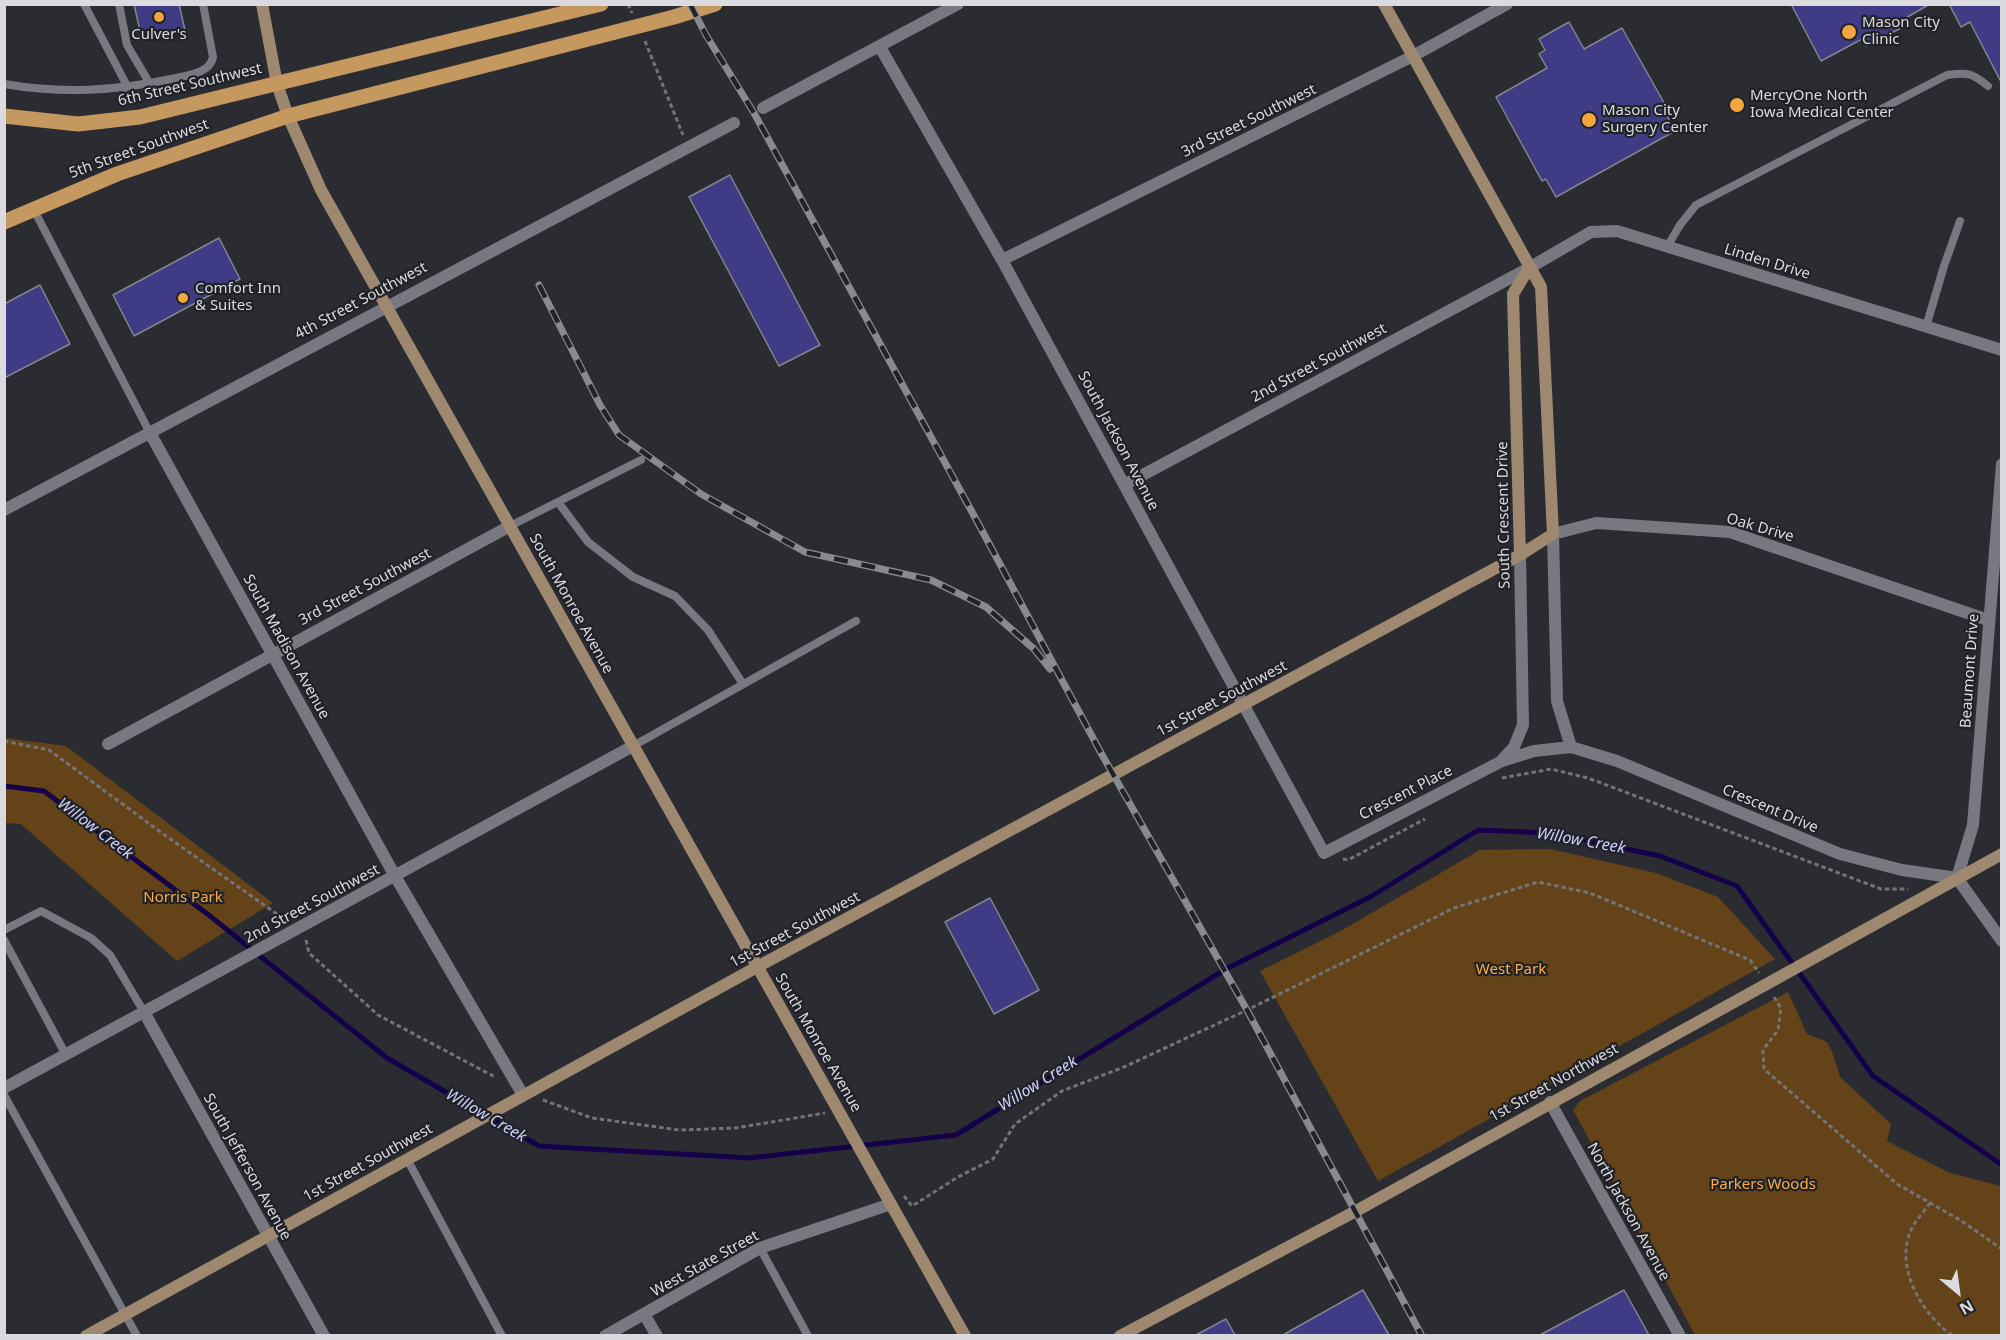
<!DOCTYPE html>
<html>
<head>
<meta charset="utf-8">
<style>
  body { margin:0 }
  #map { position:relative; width:2006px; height:1340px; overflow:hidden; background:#2b2c32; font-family:"Noto Sans",sans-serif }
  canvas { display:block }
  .frame { position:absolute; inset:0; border:6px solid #dbdbdf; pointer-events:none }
  .north { position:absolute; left:1928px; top:1262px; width:60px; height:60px; -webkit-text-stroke:4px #212228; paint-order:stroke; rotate:151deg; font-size:16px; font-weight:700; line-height:24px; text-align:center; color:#dbdbdf }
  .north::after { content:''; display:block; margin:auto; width:21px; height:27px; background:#dbdbdf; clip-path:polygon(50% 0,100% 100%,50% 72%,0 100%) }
</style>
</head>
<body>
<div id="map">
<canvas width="2006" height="1340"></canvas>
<div class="frame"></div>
<div class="north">N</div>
</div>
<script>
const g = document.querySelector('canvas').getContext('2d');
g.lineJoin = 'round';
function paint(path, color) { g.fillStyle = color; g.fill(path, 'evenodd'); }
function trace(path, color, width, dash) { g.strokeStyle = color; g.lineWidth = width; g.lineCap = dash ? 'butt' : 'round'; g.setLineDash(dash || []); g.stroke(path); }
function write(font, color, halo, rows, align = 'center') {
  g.font = font + ' "Noto Sans",sans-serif'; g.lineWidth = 4.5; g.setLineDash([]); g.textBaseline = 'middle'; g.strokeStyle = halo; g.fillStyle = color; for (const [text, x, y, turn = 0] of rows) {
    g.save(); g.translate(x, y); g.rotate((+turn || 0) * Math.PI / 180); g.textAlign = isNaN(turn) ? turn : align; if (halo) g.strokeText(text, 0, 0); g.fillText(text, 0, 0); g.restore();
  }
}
paint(new Path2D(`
  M5,738L66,746L273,903L177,961L21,824L5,823Z
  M1550,849L1656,873L1718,897L1775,959L1378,1181L1260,971L1339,932L1480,850Z
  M1788,992L1807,1034L1827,1042L1833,1054L1840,1077L1891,1124L1887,1141L1950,1173L2001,1186V1335H1695L1573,1110L1580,1101Z`), '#644318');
trace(new Path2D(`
  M4,786L44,791L210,916L387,1058L539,1146L749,1158L956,1135L1226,969L1372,896L1478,830L1550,833L1660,856L1737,886L1873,1076L2002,1165`), '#15014a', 5);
const building = new Path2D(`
  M134,4H179L185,30L142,40Z
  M1791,4H1930L1902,20L1905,26L1866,46L1862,39L1821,61Z
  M1949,4H2001V82L1970,22L1961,27Z
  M1569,22L1584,49L1622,28L1667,108L1664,110L1675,131L1556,197L1546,179L1542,181L1496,97L1547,68L1539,54L1545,50L1539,39Z
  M730,175L820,345L779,366L689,197Z
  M219,238L240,279L134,336L113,295Z
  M40,285L70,344L4,378V304Z
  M990,898L1039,990L994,1014L945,922Z
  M1363,1290L1389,1335H1283Z
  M1624,1290L1649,1335H1540Z
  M1226,1319L1235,1335H1196Z`);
paint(building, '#3f3b85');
trace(building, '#84858c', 1.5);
trace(new Path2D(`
  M628,4L632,13
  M645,41L683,135
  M4,741L49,750L166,836L284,919
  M1502,778L1551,769L1588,778L1881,889H1908
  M1343,859L1348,860L1425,819
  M306,940L309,953L378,1015L495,1077
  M1774,997L1781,1008L1778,1030L1763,1050L1764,1069L1897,1184L1960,1220L2002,1249
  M543,1100L592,1118L679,1130L736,1128L825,1113
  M904,1196L912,1206L958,1177L993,1159L1015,1124L1062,1091L1124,1067L1247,1010L1454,908L1538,882L1590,893L1750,960L1759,973
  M1930,1203C1925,1210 1918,1218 1913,1226C1892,1264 1921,1314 1953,1336`), '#737479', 3, [4.5, 3]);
trace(new Path2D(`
  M84,4L125,82V88
  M119,4L127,45L147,79L148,84
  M4,84C63,94 114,91 171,79C186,75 210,74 213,57L203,4
  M33,208L150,433
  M1667,247L1680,225L1696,205L1947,75C1968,72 1972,73 1988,86
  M1926,327L1944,266L1960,221
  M558,502L588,542L633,577L675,596L708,630L743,684
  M510,526L641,460
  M633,746L856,621
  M4,930L41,911L91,938L110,955L144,1012
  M4,940L66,1055
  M4,1095L137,1336
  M407,1159L502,1336
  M760,1248L808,1336`), '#787980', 8);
trace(new Path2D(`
  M880,47L1002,260L1324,853L1502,761L1534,751L1571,747L1617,761L1840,854L1902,870L1957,878L2002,941
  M763,108L958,4
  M1002,260L1413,56L1507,4
  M150,433L395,876L523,1095
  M1124,485L1529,268L1591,232L1617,231L2002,350
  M4,510L734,123
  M108,744L510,526
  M1571,747L1557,701L1553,534L1596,523L1730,532L1988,620
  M1502,760L1514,747L1523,725L1520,555
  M1957,878L1973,825L2002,464
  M144,1012L324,1336
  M4,1088L633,746
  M1550,1102L1680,1336
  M644,1314L657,1336
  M605,1336L760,1248L891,1204`), '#787980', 12);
trace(new Path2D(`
  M262,4L277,84L288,116L321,190L965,1336
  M1520,555L1513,294L1529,268
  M86,1336L757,967L1520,555L1553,534L1541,287L1384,4
  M1120,1336L1356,1211L2002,854`), '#9e886f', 12);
trace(new Path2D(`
  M4,116L78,124L140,117L601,4
  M4,222L117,174L288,116L674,17L715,4`), '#c4985e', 15);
const rail = new Path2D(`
  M690,4L706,35L754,113L978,523L1101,753L1247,1010L1422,1336
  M539,285L600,405L619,435L701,494L805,552L931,580L986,607L1034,649L1050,669`);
trace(rail, '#898a8f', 7);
trace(rail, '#212228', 4.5, [14]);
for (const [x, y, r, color] of [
  [159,17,6,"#f1a63f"],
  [1849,32,8,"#f1a63f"],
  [1737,105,8,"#f1a63f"],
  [1589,120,8,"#f1a63f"],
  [183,298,6,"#f1a63f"]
]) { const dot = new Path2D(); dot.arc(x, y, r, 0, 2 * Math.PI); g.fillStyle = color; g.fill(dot); trace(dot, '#212228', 2); }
write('15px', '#dbdbdf', '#212228', [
  ["Mason City",1862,23],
  ["Clinic",1862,40],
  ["Culver's",159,35,"center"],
  ["MercyOne North",1750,96],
  ["Iowa Medical Center",1750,113],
  ["Mason City",1602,111],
  ["Surgery Center",1602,128],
  ["Comfort Inn",195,289],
  ["& Suites",195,306]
], 'left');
write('15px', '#dbdbdf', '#212228', [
  ["6th Street Southwest",190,85,-13],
  ["3rd Street Southwest",1249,121,-26],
  ["5th Street Southwest",139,149,-20],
  ["Linden Drive",1767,262,17],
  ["4th Street Southwest",361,301,-28],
  ["2nd Street Southwest",1319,363,-28],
  ["South Jackson Avenue",1118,441,62],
  ["South Crescent Drive",1504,515,-91],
  ["Oak Drive",1760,528,16],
  ["3rd Street Southwest",365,587,-28],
  ["South Monroe Avenue",571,604,61],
  ["South Madison Avenue",286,647,61],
  ["Beaumont Drive",1970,671,-86],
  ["1st Street Southwest",1222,699,-28],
  ["Crescent Place",1406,793,-27],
  ["Crescent Drive",1770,809,23],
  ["2nd Street Southwest",312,904,-28],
  ["1st Street Southwest",795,930,-28],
  ["South Monroe Avenue",818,1043,60],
  ["1st Street Northwest",1554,1083,-29],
  ["1st Street Southwest",368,1163,-29],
  ["South Jefferson Avenue",247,1167,61],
  ["North Jackson Avenue",1628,1212,61],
  ["West State Street",705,1264,-29]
]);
write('15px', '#fdae43', '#212228', [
  ["Norris Park",183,898],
  ["West Park",1511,970],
  ["Parkers Woods",1763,1185]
]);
write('italic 16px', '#cdd0fb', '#212228', [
  ["Willow Creek",95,829,37],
  ["Willow Creek",1581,841,10],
  ["Willow Creek",1038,1084,-32],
  ["Willow Creek",486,1116,30]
]);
</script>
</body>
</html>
